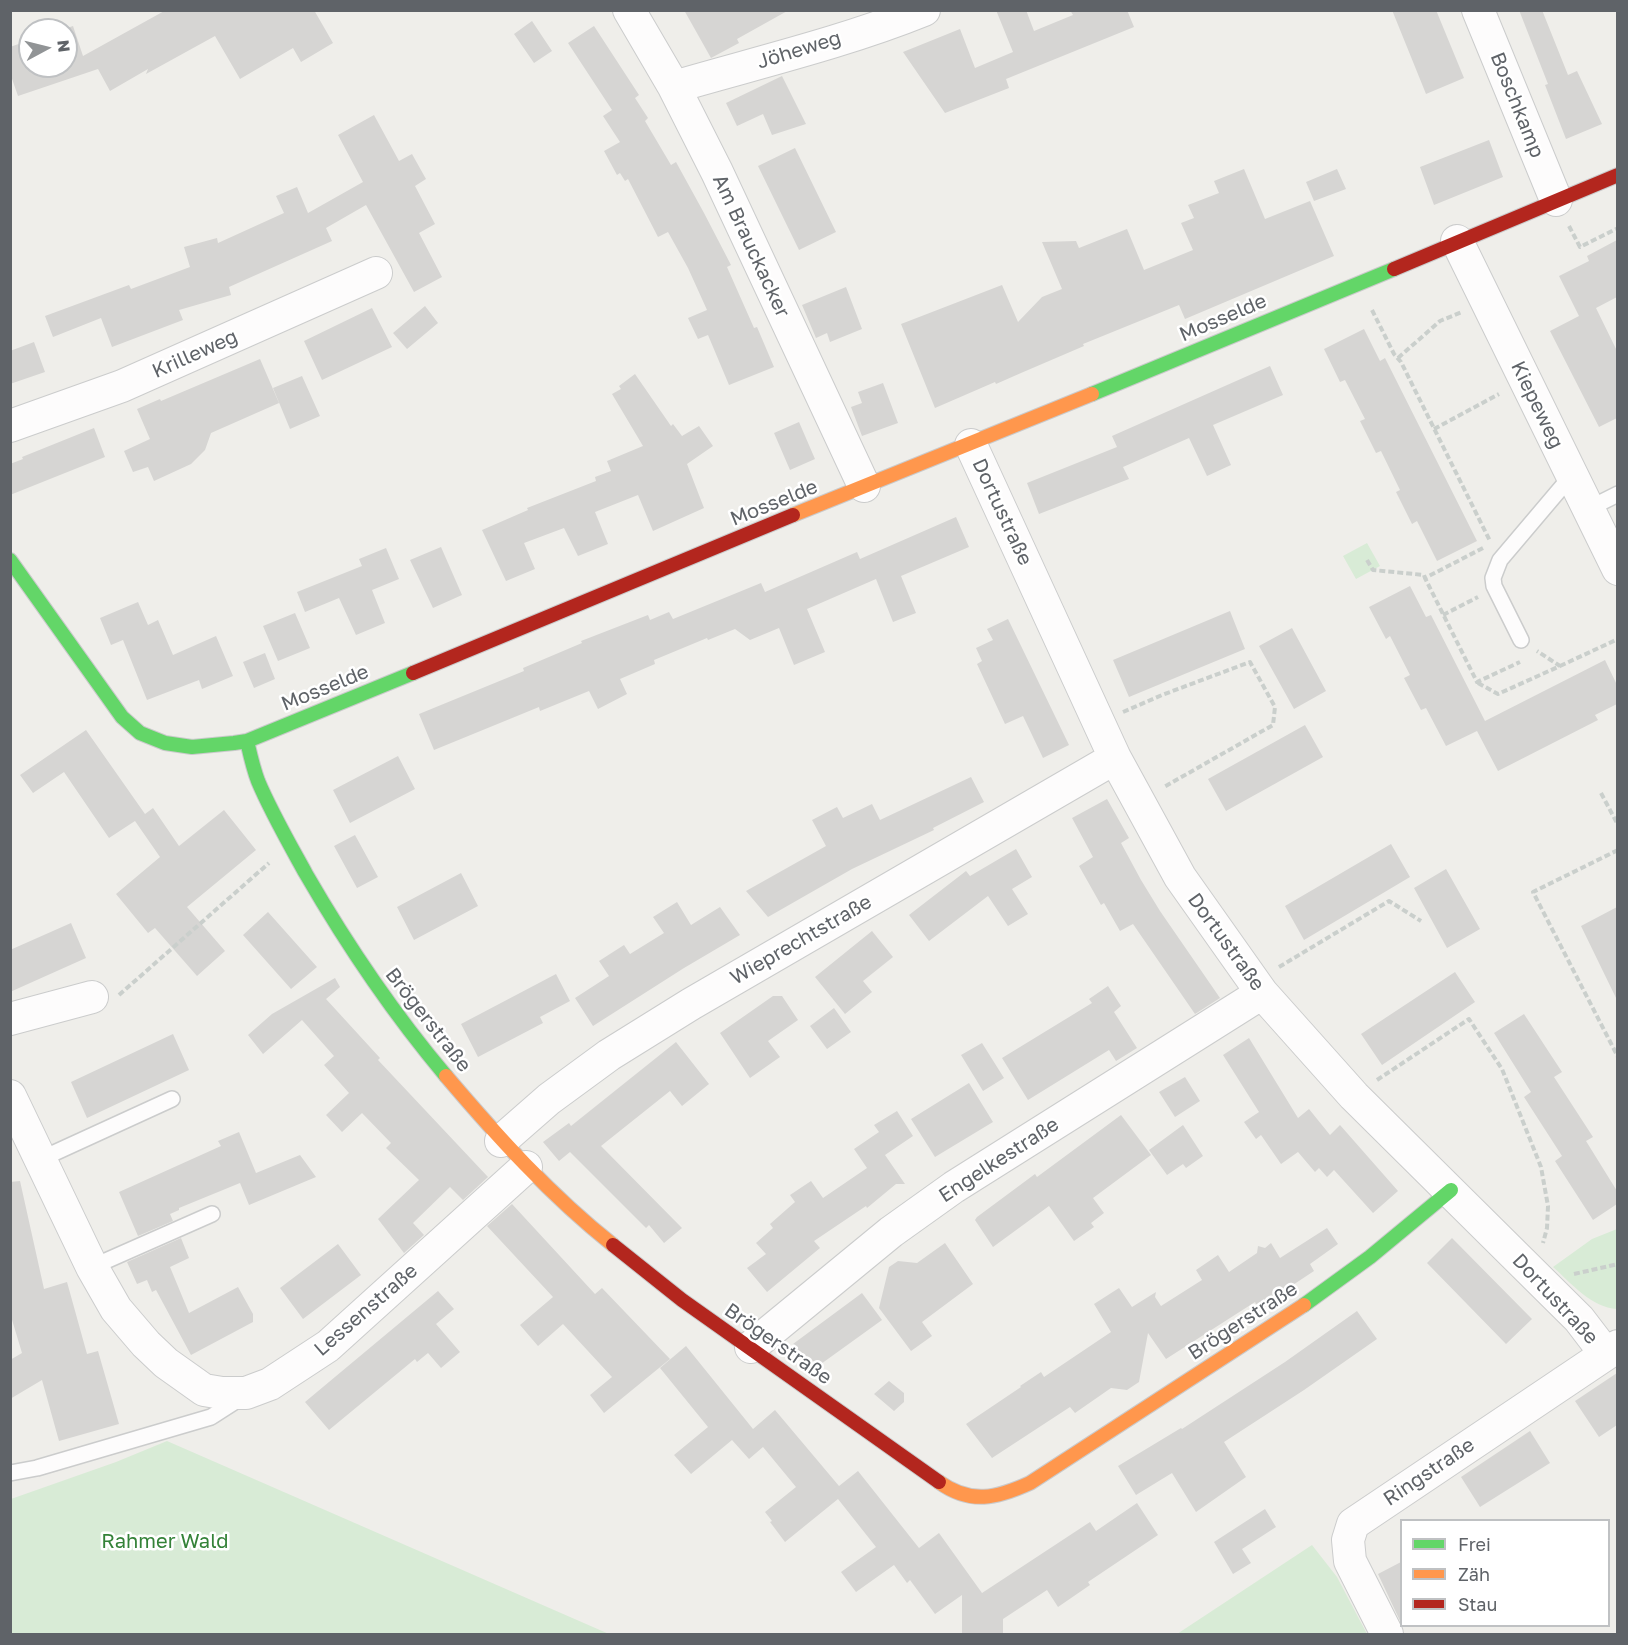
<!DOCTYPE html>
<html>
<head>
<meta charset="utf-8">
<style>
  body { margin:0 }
  #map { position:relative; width:1628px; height:1645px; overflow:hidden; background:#efeeea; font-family:"Golos Text",sans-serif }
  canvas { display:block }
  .frame { position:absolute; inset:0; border:12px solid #5f6368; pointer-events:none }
  .legend { position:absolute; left:1400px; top:1519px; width:210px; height:108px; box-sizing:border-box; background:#fff; border:2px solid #bfc1c3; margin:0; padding:8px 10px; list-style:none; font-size:18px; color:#5f6368 }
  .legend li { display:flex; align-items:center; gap:12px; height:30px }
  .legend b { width:30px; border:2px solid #bfc1c3 }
  .north { position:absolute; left:18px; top:18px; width:60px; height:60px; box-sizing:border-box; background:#fff; border:2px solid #bfc1c3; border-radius:50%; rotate:83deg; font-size:16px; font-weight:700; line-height:24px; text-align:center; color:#5f6368 }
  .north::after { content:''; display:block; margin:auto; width:21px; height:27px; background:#919496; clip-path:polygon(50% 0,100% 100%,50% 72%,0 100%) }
</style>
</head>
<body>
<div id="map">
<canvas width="1628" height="1645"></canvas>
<div class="frame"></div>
<ul class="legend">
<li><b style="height:8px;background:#63d668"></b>Frei</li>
<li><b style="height:8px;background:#ff974d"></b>Zäh</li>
<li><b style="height:8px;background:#b3261e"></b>Stau</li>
</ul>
<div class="north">N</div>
</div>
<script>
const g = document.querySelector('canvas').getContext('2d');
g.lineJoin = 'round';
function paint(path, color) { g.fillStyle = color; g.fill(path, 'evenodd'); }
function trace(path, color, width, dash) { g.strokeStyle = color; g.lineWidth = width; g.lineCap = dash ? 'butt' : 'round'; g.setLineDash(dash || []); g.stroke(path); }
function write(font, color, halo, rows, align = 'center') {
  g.font = font + ' "Golos Text",sans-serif'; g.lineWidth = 5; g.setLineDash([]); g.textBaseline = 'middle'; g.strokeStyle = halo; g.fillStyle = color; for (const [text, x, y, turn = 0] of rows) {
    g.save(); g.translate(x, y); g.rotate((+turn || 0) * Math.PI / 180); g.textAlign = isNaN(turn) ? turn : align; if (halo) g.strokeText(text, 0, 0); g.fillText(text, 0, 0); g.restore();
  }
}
paint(new Path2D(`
  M1367,543L1380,566L1356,579L1343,556Z
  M1617,1229V1309C1592,1308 1571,1283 1553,1267L1592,1239Z
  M167,1441L609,1634H11V1499L116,1462Z
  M1312,1545L1337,1577L1367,1634H1177Z`), '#d8ebd6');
paint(new Path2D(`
  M166,10H314L333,43L301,62L293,48L240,79L215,36L146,74L148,69L110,91L98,69L18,96L10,73V47L30,40V66H66V30H61L73,26L83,56Z
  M684,10H789L737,39L739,43L711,58Z
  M996,10H1026L1034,31L1073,15L1070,10H1127L1134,27L1006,79L1009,88L945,113L903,52L960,29L975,68L1013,52Z
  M1392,10H1436L1464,78L1426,94Z
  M1519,10H1542L1568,75L1577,71L1602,124L1566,139L1545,85L1548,84Z
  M532,21L552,51L534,63L514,34Z
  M594,26L639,95L635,98L648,118L645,121L671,165L676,162L704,213L731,265L727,267L754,328L757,327L774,367L729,385L708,335L698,339L688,318L707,310L688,268L668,232L658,237L628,179L625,181L620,173L617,175L604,151L620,142L603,116L612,110L568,43Z
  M782,76L806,124L772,135L763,114L737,126L726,103Z
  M374,115L399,161L412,154L426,179L415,186L435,224L419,233L442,277L414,292L366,205L326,228L332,241L229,287L231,295L179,310L183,320L112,347L101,318L53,337L45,316L129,285L131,289L190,267L184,247L217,238L218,243L284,213L276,196L297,187L308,213L363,182L338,135Z
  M1489,140L1503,177L1434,205L1420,167Z
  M795,148L836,232L799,250L758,166Z
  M1244,169L1265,219L1310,201L1334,256L1185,319L1179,305L1083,344L1084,346L1021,373L996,384L995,382L935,408L901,324L1002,285L1018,322L1042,297L1062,289L1042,242L1076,241L1079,248L1127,229L1144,270L1193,250L1181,223L1194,218L1188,205L1219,193L1214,181Z
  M1337,169L1346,189L1314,201L1306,182Z
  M1617,240V297L1596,308L1617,351V418L1599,427L1550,331L1579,316L1559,276L1589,261L1587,256Z
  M846,287L862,329L830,342L827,333L816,338L802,305Z
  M425,306L438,323L407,349L393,333Z
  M372,308L392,347L322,380L304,341Z
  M1364,329L1380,361L1385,358L1477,541L1437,561L1417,521L1412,524L1396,492L1400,490L1381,451L1376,453L1360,421L1365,419L1345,380L1340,382L1324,349Z
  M34,342L45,372L10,384V351Z
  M260,359L279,403L211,433L205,450L191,464L154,481L148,467L133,472L124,451L150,439L137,409L160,399L161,401Z
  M1270,366L1283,395L1213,425L1231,465L1207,476L1189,438L1123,467L1129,479L1039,514L1027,483L1117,447L1112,436Z
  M635,374L671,426L673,424L682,436L699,426L713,446L687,464L704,508L653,531L638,495L595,512L608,544L578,556L564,528L524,543L535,569L506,581L482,530L528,510L527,508L596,481L595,477L611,471L607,461L643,446L612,394L621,389L619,386Z
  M302,376L320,416L290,429L273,388Z
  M883,383L898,423L862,436L851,407L862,403L858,392Z
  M799,422L815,459L790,470L774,433Z
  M94,428L105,457L10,495V464L23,459L22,457Z
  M956,517L969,547L901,576L916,613L893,622L876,579L807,609L825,652L794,665L779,628L750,640L735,629L708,640L707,638L654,660L655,664L620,679L627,694L598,709L589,691L540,711L539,707L434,750L419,714L524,671L523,668L582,643L581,641L648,615L650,620L669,612L673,619L761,583L765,592L857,552L860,559Z
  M441,547L462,595L433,608L410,560Z
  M386,548L399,579L372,590L385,623L356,635L339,598L305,612L297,592L362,566L359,559Z
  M1410,586L1426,617L1431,615L1485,721L1605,660L1617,685V704L1595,715L1598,720L1498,771L1477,731L1446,746L1426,708L1421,710L1404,678L1410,675L1390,636L1386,639L1369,607Z
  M138,602L148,625L158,620L173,655L216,636L233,676L202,689L199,680L147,700L123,640L111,645L100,618Z
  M1230,611L1245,649L1129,697L1113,660Z
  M295,613L310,648L278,661L263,626Z
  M1008,619L1069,745L1043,758L1023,716L1005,724L977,664L982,661L976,648L993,640L987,629Z
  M1292,628L1326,691L1294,709L1259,646Z
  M265,653L275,679L254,688L243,662Z
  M1305,725L1323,757L1226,811L1208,779Z
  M86,730L145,814L153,808L179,846L224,810L256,850L187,907L225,951L197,976L155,928L148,933L116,894L160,857L135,821L109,838L64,772L33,793L20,775Z
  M398,756L415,789L350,823L333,790Z
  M971,777L984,802L933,828L934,830L852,869L768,917L746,891L826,846L812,820L837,807L843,818L872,804L880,820Z
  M1107,799L1129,838L1121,843L1141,880L1160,911L1220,998L1195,1014L1133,924L1120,931L1104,903L1101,905L1079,866L1093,857L1072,818Z
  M355,835L378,877L357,888L334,846Z
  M1391,844L1410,877L1304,940L1285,906Z
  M1016,849L1032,877L1012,889L1028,914L1008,926L988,896L929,941L909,915L966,871L970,876Z
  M1446,869L1480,929L1447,948L1414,888Z
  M461,873L478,906L414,940L397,907Z
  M677,902L691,925L720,907L740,935L684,968L593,1026L575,998L609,976L599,961L624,945L630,954L664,933L653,917Z
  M1617,907V1000L1581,926Z
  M268,912L317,967L291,989L243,935Z
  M71,923L86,958L10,992V950Z
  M872,931L893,957L863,981L872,992L845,1014L815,977Z
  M1455,972L1475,1002L1382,1065L1361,1034Z
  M556,974L570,1001L540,1017L543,1023L478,1057L461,1024Z
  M335,978L340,987L326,999L380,1058L378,1060L488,1177L463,1200L450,1187L413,1223L424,1235L404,1253L378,1219L419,1180L386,1148L391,1143L362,1113L342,1132L326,1115L349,1093L324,1065L334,1056L302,1020L263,1054L248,1035L272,1014Z
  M1108,986L1121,1006L1114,1012L1137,1048L1116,1061L1109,1050L1028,1100L1002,1058L1092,1003L1089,999Z
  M773,996H782L798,1020L768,1041L780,1057L750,1078L720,1033Z
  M834,1008L851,1032L827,1049L810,1026Z
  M1524,1014L1562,1072L1554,1077L1593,1137L1586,1141L1617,1191V1204L1593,1220L1555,1161L1562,1156L1524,1097L1531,1092L1494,1033Z
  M173,1034L189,1070L87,1118L71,1082Z
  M1249,1038L1298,1118L1309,1109L1330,1135L1340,1125L1398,1191L1373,1213L1334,1170L1327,1177L1319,1168L1315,1172L1298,1152L1281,1164L1261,1135L1256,1139L1244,1122L1259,1112L1223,1055Z
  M676,1042L709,1084L682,1106L670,1091L601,1146L682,1228L664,1243L649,1225L646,1228L570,1152L559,1161L543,1142L569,1123L571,1126Z
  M982,1043L1004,1078L983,1091L961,1055Z
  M1185,1077L1200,1101L1175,1117L1159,1092Z
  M969,1083L993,1122L935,1157L911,1119Z
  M897,1111L913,1136L885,1155L905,1184H896L867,1208L866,1206L814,1241L820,1248L767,1292L747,1268L766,1254L756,1243L773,1228L770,1224L795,1202L790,1195L811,1181L823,1198L867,1168L854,1149L879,1132L874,1125Z
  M1121,1115L1151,1155L1093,1198L1104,1213L1091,1223L1094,1227L1074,1241L1049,1206L993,1247L975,1220L977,1217L1035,1174L1037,1177Z
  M1183,1125L1203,1156L1186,1168L1183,1164L1167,1175L1149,1150Z
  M239,1132L256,1173L300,1155L316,1177L249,1205L240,1183L179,1208V1210L170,1214L173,1221L138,1236L119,1192L221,1146L218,1141Z
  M20,1181L44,1289L67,1282L87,1354L98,1351L119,1424L59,1441L42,1380L10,1399V1360L22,1353L10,1313V1182Z
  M512,1204L595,1294L602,1288L670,1359L604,1413L590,1395L612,1377L563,1324L538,1346L520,1325L553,1297L487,1226Z
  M1327,1228L1338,1244L1310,1264L1314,1271L1258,1308L1255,1302L1166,1359L1148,1333L1139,1382L1127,1390L1111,1388L1075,1413L1070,1407L992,1458L966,1424L1021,1387L1020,1386L1041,1372L1044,1377L1111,1332L1094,1304L1119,1288L1132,1307L1156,1292L1155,1297L1161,1306L1202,1280L1196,1270L1218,1255L1229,1272L1257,1253L1258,1246L1265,1248L1271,1243L1280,1258Z
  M181,1238L189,1258L170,1267L189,1313L238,1287L253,1314V1322L191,1355L156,1290L152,1292L147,1280L137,1284L127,1262Z
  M1452,1238L1532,1319L1506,1344L1427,1263Z
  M945,1243L973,1284L922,1322L932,1336L911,1351L879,1308L889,1267L898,1261L917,1263Z
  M338,1244L361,1275L303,1319L280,1288Z
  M438,1291L454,1309L436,1324L460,1352L441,1368L428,1353L417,1362L415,1359L329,1430L305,1402Z
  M862,1293L882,1320L814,1369L807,1364L793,1344Z
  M1357,1311L1377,1339L1304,1390L1224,1442L1246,1477L1196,1512L1172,1473L1136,1495L1118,1466L1181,1428L1182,1429L1285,1362Z
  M686,1346L753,1429L775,1410L839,1486L858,1471L919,1548L939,1533L982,1593L1090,1522L1096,1531L1137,1503L1158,1535L1088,1582L1090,1585L1058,1607L1047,1590L1003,1619V1635H962V1595L935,1614L910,1580L907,1583L894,1565L856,1592L841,1572L876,1547L838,1499L785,1542L770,1522L772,1521L765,1512L796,1487L763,1447L749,1459L732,1440L691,1474L674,1455L708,1427L660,1368Z
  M1617,1373V1425L1599,1437L1575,1401Z
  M889,1381L904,1393V1402L894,1411L874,1394Z
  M1530,1431L1550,1463L1480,1507L1461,1477Z
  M1265,1509L1276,1527L1242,1549L1251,1563L1233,1574L1214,1542Z
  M1401,1562V1623L1378,1574Z`), '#d6d5d3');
const lane = new Path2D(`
  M1588,509L1618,494
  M1521,640L1494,586L1493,578L1500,560L1572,475
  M41,1159L172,1099
  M92,1267L212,1214
  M10,1473L37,1468L211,1417L239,1399`);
const street = new Path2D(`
  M629,10L674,87L717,172L864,486
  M1478,10L1556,200
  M674,87C756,63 845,42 924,10
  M1457,241L1618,569
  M10,426L122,386L376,273
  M971,445L1115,758L1180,877L1262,993L1354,1096L1579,1319L1605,1353
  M10,1019L92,997
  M10,1096L92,1267L116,1309L146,1344L166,1363L204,1390L222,1393H246L270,1384L328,1346L526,1167
  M501,1141L549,1099L609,1055L691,1004L1115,758
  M751,1347L891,1232L954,1187L1262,993
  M1387,1634L1350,1561L1348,1540L1353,1524L1618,1346`);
const fast = new Path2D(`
  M1092,394L1394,269
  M10,560L122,717L140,733L165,743L192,747L234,743L247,741L413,673
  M247,741C250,754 253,768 258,781C271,812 289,843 306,874C347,945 393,1013 446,1076
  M1304,1305L1370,1257L1451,1190`);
const slow = new Path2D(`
  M793,515L1092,394
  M446,1076C497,1136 550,1195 613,1245
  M939,1482C971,1505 997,1498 1030,1483L1304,1305`);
const jam = new Path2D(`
  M1394,269L1618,175
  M413,673L793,515
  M613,1245L682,1300L939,1482`);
trace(lane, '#cbcccc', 18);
trace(street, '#cbcccc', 34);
trace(fast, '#cacacb', 16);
trace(slow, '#cacacb', 16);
trace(jam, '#cacacb', 16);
trace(new Path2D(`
  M1569,226L1580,247L1618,228
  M1372,310L1394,354L1401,362L1490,541
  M1398,358L1440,321L1462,312
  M1434,429L1499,394
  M1483,548L1425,578L1477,682L1520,662
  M1367,560L1373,570L1424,575L1425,578
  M1443,615L1478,597
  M1560,666L1618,639
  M1478,683L1498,694L1560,666L1537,651
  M1123,712L1162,695L1250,662L1275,707L1273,725L1164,787
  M1601,793L1618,825
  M1618,850L1533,892L1618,1057
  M1279,967L1389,901L1421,921
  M119,995L269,863
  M1377,1080L1469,1019L1502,1069L1541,1167L1548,1206L1547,1228L1543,1243
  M1574,1274L1618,1264`), '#cacfcc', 4, [6, 3]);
trace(lane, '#fdfcfc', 15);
trace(street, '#fdfcfc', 32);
trace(fast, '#63d668', 14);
trace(slow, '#ff974d', 14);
trace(jam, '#b3261e', 14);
write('20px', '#5f6368', '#fff', [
  ["Jöheweg",799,50,-17],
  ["Boschkamp",1517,105,68],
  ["Am Brauckacker",751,246,65],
  ["Mosselde",1223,318,-23],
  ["Krilleweg",195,354,-24],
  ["Kiepeweg",1537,405,64],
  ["Mosselde",774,503,-22],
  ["Dortustraße",1002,512,65],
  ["Mosselde",325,688,-22],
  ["Wieprechtstraße",801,940,-30],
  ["Dortustraße",1226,942,54],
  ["Brögerstraße",428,1020,52],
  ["Engelkestraße",999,1160,-33],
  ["Dortustraße",1555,1299,47],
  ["Lessenstraße",366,1310,-41],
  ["Brögerstraße",1243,1321,-33],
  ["Brögerstraße",778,1344,35],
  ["Ringstraße",1429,1472,-34]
]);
write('20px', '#348238', '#fff', [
  ["Rahmer Wald",165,1542]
]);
</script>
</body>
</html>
